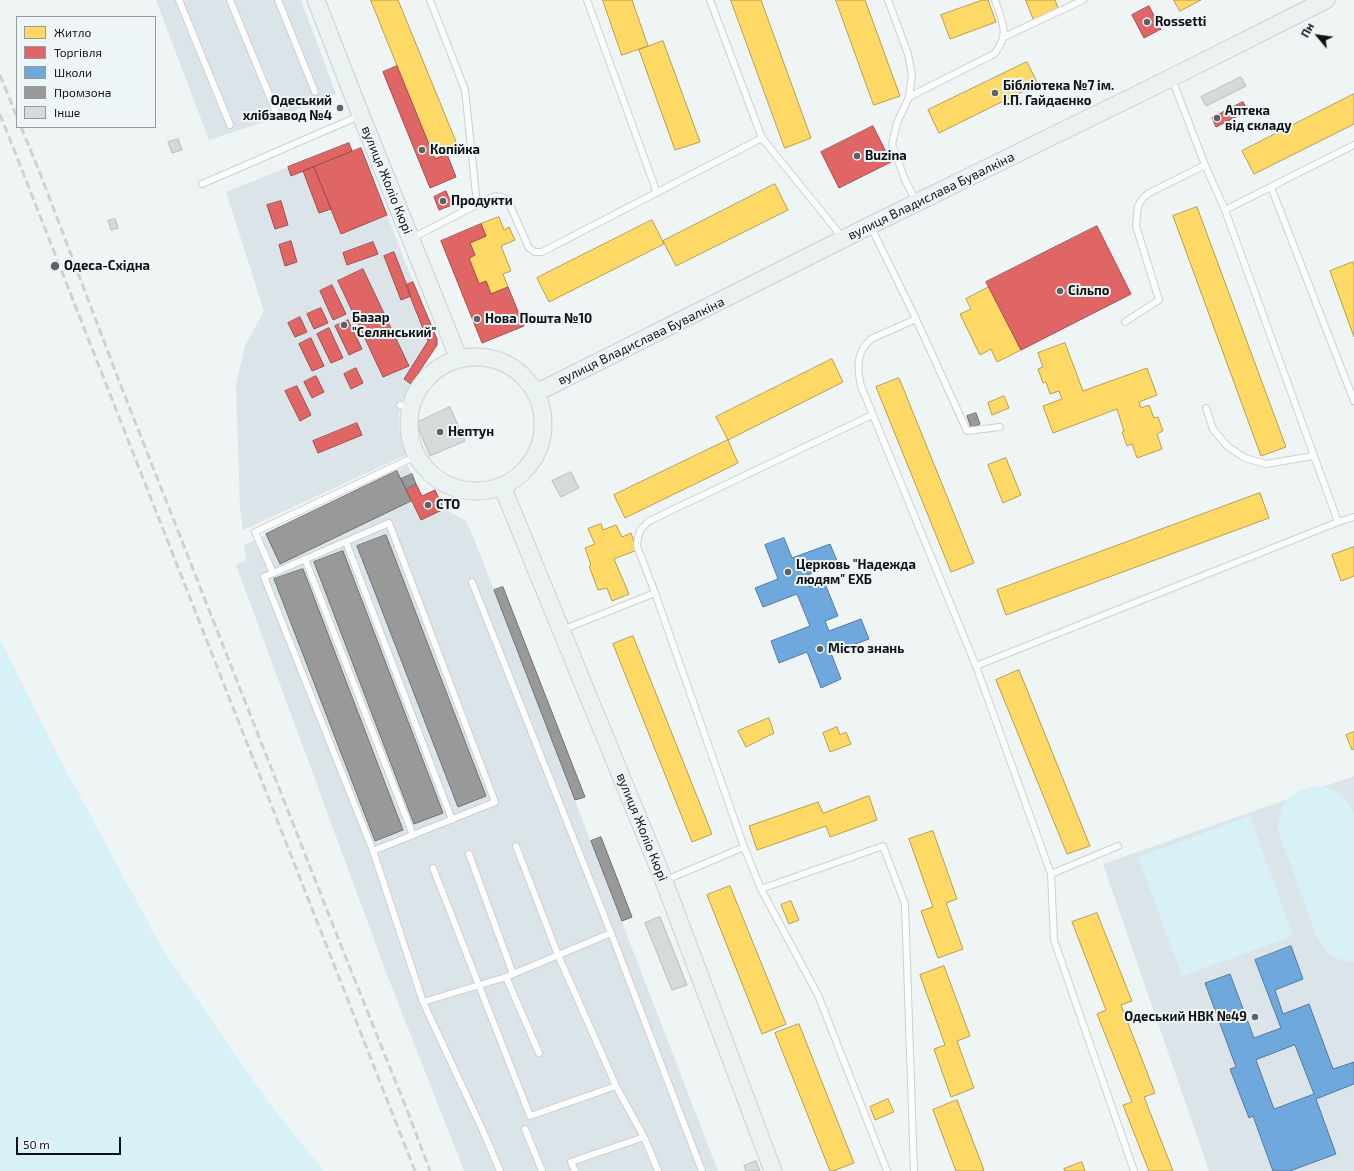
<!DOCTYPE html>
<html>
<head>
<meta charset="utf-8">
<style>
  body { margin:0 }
  #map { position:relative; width:1354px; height:1171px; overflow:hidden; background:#eff4f5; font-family:"Exo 2",sans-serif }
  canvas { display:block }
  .legend { position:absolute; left:16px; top:16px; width:140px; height:112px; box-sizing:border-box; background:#edf5f7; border:1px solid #959b9c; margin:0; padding:5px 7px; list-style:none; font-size:12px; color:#101314 }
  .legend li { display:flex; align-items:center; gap:8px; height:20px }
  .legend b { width:20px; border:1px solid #959b9c }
  .north { position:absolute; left:1298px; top:16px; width:40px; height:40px; -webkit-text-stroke:3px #edf5f7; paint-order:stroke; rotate:299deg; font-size:11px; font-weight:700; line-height:16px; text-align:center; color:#101314 }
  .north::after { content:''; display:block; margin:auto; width:14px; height:18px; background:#101314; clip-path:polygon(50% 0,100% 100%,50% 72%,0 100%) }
  .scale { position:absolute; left:16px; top:1137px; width:105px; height:18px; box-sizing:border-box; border:2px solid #101314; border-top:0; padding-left:5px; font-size:12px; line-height:14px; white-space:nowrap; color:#101314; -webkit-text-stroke:3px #edf5f7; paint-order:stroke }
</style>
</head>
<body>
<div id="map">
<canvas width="1354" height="1171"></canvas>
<ul class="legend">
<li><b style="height:11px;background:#ffd966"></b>Житло</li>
<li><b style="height:11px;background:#e06666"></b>Торгівля</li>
<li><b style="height:11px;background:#6fa8dc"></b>Школи</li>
<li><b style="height:11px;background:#999"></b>Промзона</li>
<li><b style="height:11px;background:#d7dadb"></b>Інше</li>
</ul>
<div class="north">Пн</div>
<div class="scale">50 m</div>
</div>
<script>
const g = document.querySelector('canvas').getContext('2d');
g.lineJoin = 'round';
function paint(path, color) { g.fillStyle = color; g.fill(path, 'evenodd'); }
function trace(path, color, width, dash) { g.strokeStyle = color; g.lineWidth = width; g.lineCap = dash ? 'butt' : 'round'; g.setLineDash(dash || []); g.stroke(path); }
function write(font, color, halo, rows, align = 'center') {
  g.font = font + ' "Exo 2",sans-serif'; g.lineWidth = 4; g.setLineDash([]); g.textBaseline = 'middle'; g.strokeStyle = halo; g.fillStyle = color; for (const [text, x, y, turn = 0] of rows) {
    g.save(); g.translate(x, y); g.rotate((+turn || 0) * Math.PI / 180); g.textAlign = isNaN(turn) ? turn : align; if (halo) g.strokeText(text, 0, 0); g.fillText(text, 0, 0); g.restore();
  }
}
paint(new Path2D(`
  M156,0H301L336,94L279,117L209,140Z
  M349,143L352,151L361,148L413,282L437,339V345L411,384L400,405L398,427L406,455L243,530L240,508L236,385L245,346L264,311L226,192Z
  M407,465L416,484L406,489L421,520L444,509L466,521L473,536L718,1171H464L386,972L236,565L246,560L244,545Z
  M1354,776V1171H1209L1103,864Z`), '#dbe5e9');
paint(new Path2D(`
  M0,639L60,759L163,950L269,1103L324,1171H0Z
  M1318,786C1337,790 1347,796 1354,815V962C1334,960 1326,954 1317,937L1278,830C1279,802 1290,790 1318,786Z
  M1250,816L1293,936L1182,976L1138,857Z`), '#d7f1f7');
const homes = new Path2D(`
  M371,0H398L459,149L435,159Z
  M603,0H632L648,46L622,55Z
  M731,0H761L811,138L785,148Z
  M836,0H865L900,96L874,105Z
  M983,0H988L996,22L950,39L941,15Z
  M1026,0H1055L1060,13L1035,23Z
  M1174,0H1201L1180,11Z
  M663,41L700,142L675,150L639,50Z
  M1027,62L1038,84L939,133L928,110Z
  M1354,94V124L1254,174L1242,151Z
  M775,184L788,210L676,266L663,241Z
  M1197,207L1286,447L1261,456L1173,216Z
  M499,217L504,230L509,227L515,240L501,246L511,271L503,274L508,287L491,294L486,281L479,284L469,258L475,255L470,243L486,236L481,224Z
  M652,220L664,244L549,302L537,278Z
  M1353,262L1354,265V337L1330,271Z
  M989,287L1021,350L997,362L991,349L980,355L960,314L971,309L966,299Z
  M1065,343L1083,391L1147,368L1157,395L1139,402L1141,408L1149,405L1154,418L1158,417L1163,431L1157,434L1162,449L1137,458L1132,444L1127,446L1122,432L1124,431L1117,409L1053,433L1043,406L1062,399L1059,391L1050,394L1046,382L1043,383L1038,369L1043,367L1038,353Z
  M832,359L843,382L728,440L716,417Z
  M899,378L974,563L951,572L876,387Z
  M1004,396L1009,408L992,415L988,403Z
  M728,440L738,463L625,518L614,495Z
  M1006,458L1021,495L1003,503L988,465Z
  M1260,493L1269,518L1006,615L997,590Z
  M601,524L603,530L616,525L622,537L631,533L637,550L614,559L629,594L612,601L607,588L598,590L589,566L591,565L585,548L595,544L588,529Z
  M1354,547V576L1341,581L1332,555Z
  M633,636L712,834L692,842L613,644Z
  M1019,670L1090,846L1067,854L996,680Z
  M769,718L774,733L746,747L738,731Z
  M837,727L840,735L846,732L851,744L830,752L823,733Z
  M1354,732V749L1352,750L1346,735Z
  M869,796L877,820L830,837L826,826L757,850L749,826L818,802L823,813Z
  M933,831L957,899L946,903L963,949L938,958L921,911L933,907L909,839Z
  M730,886L786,1024L762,1034L707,895Z
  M791,901L799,920L789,924L781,905Z
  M1097,913L1132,1001L1121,1005L1155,1093L1144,1097L1173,1171H1149L1123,1105L1132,1102L1097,1014L1106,1010L1072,922Z
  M944,966L970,1036L957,1041L974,1088L951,1097L934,1049L945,1045L920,975Z
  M799,1024L854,1163L833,1171H830L775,1033Z
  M888,1099L894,1112L875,1120L870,1107Z
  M957,1100L984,1170L982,1171H956L933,1110Z
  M1082,1162L1085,1171H1065L1064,1169Z`);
paint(homes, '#ffd966');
trace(homes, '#b79e4d', 1);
const shops = new Path2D(`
  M1149,6L1161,29L1144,38L1132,15Z
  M397,66L435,159L447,154L456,177L430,188L383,72Z
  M1243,102L1248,111L1216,127L1212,118Z
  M873,126L891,162L839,188L821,152Z
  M349,143L352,151L291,176L288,167Z
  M361,148L387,215L341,234L314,167Z
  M314,167L331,209L319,213L303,171Z
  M446,191L452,205L439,210L434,197Z
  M281,201L288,225L275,229L267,205Z
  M481,224L486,236L470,243L475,255L469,258L479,284L486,281L491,294L508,287L524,326L482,343L441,241Z
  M1097,226L1131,294L1021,350L986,282Z
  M291,241L297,262L285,266L279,245Z
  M373,242L378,254L347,265L343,253Z
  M394,252L411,296L401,300L384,256Z
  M363,269L409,366L383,377L338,281Z
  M413,282L437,339V345L411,384L404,379L428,341L410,296L406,285Z
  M332,285L346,314L333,320L320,291Z
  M321,308L328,323L314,329L307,314Z
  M300,317L307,332L295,337L288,323Z
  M348,320L362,349L349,355L335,326Z
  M329,328L343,358L331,363L317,334Z
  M311,338L324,366L312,371L299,344Z
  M356,368L363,383L351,389L344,374Z
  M316,376L324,392L312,398L304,382Z
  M297,386L311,415L300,421L285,391Z
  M357,423L362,435L318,453L313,441Z
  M416,484L422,496L435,490L444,509L421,520L406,489Z`);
paint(shops, '#e06666');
trace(shops, '#a24d4d', 1);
const schools = new Path2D(`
  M784,538L792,558L830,544L838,563L805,576L809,587L824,581L838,616L825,621L829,631L861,619L869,639L831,653L841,679L821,688L807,652L779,663L771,641L810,626L797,594L763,607L755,588L778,579L765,545Z
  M1291,946L1303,979L1275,990L1283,1014L1309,1004L1333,1069L1354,1062V1084L1316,1099L1336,1154L1290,1171H1273L1253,1116L1249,1118L1230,1069L1236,1067L1205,983L1230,974L1254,1038L1281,1028L1255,960ZM1295,1045L1314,1094L1274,1109L1256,1060Z`);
paint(schools, '#6fa8dc');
trace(schools, '#527ba0', 1);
const industry = new Path2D(`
  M976,413L980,424L971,428L967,416Z
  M397,471L411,501L280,564L266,534Z
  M412,474L416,484L406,489L401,479Z
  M386,535L486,796L458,807L357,546Z
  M343,551L443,813L414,824L314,562Z
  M303,569L403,830L375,841L274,579Z
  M503,587L585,797L575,800L494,590Z
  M601,837L632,917L622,921L591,841Z`);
paint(industry, '#999');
trace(industry, '#707171', 1);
const building = new Path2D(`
  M1241,77L1246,86L1206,106L1201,97Z
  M178,139L182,150L172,153L168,142Z
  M115,219L118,228L111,230L108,221Z
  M450,407L465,441L430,456L416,423Z
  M571,472L579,488L561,497L552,481Z
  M660,917L687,985L672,990L645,923Z
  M756,1161L760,1171H746L744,1166Z`);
paint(building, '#d7dadb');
trace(building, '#babdbf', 1);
const lane = new Path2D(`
  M179,0L230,125
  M230,0L276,112
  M278,0L315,92
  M430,0L465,90L477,204
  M587,0L657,193
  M710,0L762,138L843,238
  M888,0L908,54L912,75L909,97L897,123L892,144L905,180L916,201
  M1004,37L1083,0
  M1172,79L1205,165L1225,210L1338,522
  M909,97L994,54C1011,34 1002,22 995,0
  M202,184L359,116
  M1271,187L1354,401
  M1225,210L1354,145
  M871,227L916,319L967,431L1000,427
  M412,238L490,198C497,195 503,196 508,201L529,248L535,252H542L762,138
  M916,319L871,339C856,352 857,368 861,386L976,666L1051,874L1054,940L1134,1171
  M1125,322L1159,300L1136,226L1138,206L1143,198L1149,193L1205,165
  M400,405L411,408
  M1206,408L1213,429L1227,446L1245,458L1266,464L1313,456
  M872,415L649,521L641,529L638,537L637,546L655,593L744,847L761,889L818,995L887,1171
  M346,542L452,820
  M305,559L413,835
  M273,573L255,532L416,456
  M472,582L611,933L702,1171
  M562,630L655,593
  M976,666L1338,522L1354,517
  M516,846L558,955L616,1086L644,1137L658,1171
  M373,851L495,802L389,523L264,577L373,851L423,1002L483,1131L500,1171
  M469,854L513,974
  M433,868L530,1116L616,1086
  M1051,874L1118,846
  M666,880L744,847
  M761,889L883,846L905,904L914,1171
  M506,977L539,1053
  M423,1002L506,977L611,933
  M525,1129L542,1171
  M575,1171L571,1162L644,1137`);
const secondary = new Path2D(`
  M316,0L352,93L459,359
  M409 424a67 67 0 1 1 134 0a67 67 0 1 1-134 0Z
  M536,393L871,225L1171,78L1326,0
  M502,486L664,881L773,1171`);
trace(lane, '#ccd0d1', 8);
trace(secondary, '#ccd0d1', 19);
trace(lane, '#fdfdfe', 6);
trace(secondary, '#eaf2f2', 17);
trace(new Path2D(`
  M0,75L17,117
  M0,114L415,1171
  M21,127L40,173L121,386L338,938L409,1115L430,1171`), '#d0d2d2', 3, [8, 4]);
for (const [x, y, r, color] of [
  [1147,22,4,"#5e6263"],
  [995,93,4,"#5e6263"],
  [340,108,4,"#5e6263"],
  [1217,118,4,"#5e6263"],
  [422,150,4,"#5e6263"],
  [857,156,4,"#5e6263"],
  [443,201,4,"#5e6263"],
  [55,266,5,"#5e6263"],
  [1060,291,4,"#5e6263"],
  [477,319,4,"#5e6263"],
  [344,325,4,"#5e6263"],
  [440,432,4,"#5e6263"],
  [428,505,4,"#5e6263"],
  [788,572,4,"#5e6263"],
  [820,649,4,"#5e6263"],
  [1255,1017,4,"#5e6263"]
]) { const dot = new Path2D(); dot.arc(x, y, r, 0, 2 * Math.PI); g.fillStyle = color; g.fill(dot); trace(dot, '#edf5f7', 1.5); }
write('bold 13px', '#101314', '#edf5f7', [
  ["Rossetti",1155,22],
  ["Бібліотека №7 ім.",1003,86],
  ["І.П. Гайдаєнко",1003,101],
  ["Одеський",332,101,"right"],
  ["хлібзавод №4",332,116,"right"],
  ["Аптека",1225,111],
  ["від складу",1225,126],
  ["Копійка",430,150],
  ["Buzina",865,156],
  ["Продукти",451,201],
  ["Одеса-Східна",64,266],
  ["Сільпо",1068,291],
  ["Базар",352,318],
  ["\"Селянський\"",352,333],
  ["Нова Пошта №10",485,319],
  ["Нептун",448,432],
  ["СТО",436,505],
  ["Церковь \"Надежда",796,565],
  ["людям\" ЕХБ",796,580],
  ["Місто знань",828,649],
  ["Одеський НВК №49",1247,1017,"right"]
], 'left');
write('13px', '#101314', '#edf5f7', [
  ["вулиця Жоліо Кюрі",387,180,68],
  ["вулиця Владислава Бувалкіна",931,196,-26],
  ["вулиця Владислава Бувалкіна",641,341,-26],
  ["вулиця Жоліо Кюрі",642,827,68]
]);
</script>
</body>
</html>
